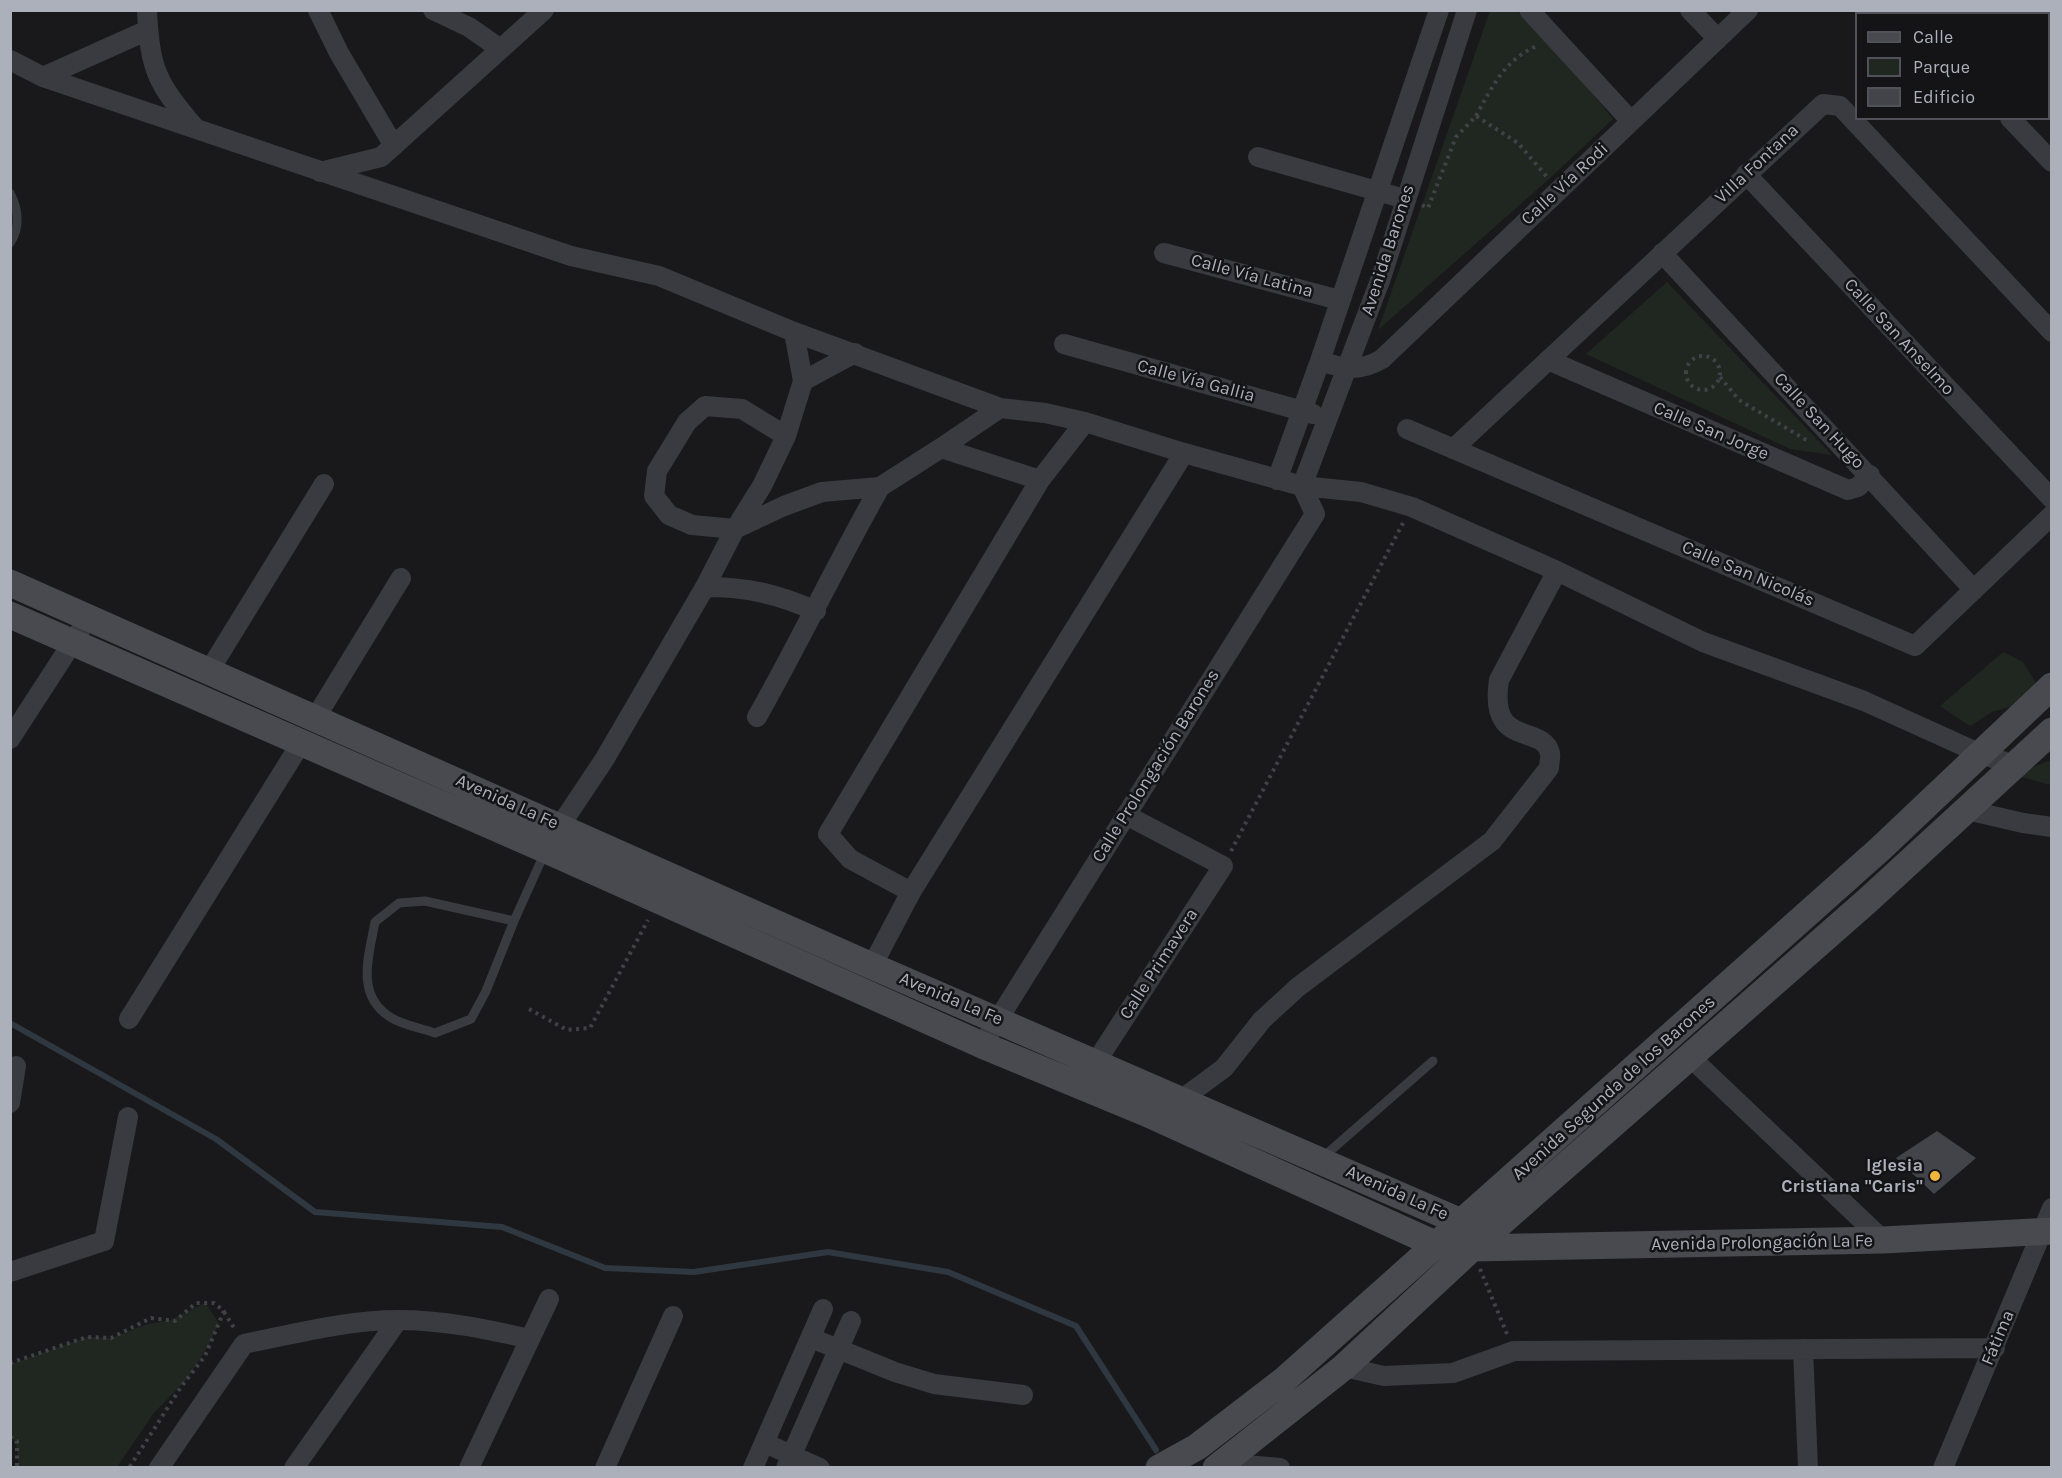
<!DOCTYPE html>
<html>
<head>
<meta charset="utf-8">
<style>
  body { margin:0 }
  #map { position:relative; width:2062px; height:1478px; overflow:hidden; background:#19191c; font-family:Karla,sans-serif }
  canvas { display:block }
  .frame { position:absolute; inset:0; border:12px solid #acb0bb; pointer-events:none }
  .legend { position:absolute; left:1855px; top:12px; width:195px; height:108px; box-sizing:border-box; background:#141417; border:2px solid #515259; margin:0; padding:8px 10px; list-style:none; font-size:18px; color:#acb0bb }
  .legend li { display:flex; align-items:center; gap:12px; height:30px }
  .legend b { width:30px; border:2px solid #515259 }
</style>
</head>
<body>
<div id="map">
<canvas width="2062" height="1478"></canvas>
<div class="frame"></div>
<ul class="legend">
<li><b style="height:8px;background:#484a50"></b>Calle</li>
<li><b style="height:16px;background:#1f2720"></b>Parque</li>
<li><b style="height:16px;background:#434449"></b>Edificio</li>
</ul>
</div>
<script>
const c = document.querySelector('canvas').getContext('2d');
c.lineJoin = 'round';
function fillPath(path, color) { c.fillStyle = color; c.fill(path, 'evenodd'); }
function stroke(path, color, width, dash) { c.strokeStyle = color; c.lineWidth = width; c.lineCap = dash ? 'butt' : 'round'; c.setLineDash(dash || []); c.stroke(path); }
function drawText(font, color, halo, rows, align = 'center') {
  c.font = font + ' Karla,sans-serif'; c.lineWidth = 5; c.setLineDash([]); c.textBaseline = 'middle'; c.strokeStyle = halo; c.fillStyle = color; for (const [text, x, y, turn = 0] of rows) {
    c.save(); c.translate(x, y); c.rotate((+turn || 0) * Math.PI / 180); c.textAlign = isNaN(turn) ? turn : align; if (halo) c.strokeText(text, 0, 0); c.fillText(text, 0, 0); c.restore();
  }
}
fillPath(new Path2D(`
  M1490,11H1516L1561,55L1613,119L1549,179L1378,330Z
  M1667,282L1832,455L1790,449L1586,354Z
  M2003,652L2023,662L2036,683L2023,703L1992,712L1970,726L1940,706Z
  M2051,760V785L2013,775Z
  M205,1303L219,1323L211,1341L188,1378L153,1414L117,1467H19L17,1449L11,1435V1364L87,1337L111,1338L148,1324L170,1320Z`), '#1f2720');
stroke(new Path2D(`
  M10,1023L216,1139L315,1212L502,1227L605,1268L694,1272L828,1252L948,1272L1076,1326L1156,1450`), '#2f3840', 6);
fillPath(new Path2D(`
  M1937,1131L1976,1158L1934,1194L1896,1158Z`), '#434449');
stroke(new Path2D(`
  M1476,116C1493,85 1505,59 1539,45
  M1422,205L1428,208L1456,137L1476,116L1518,143L1547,177
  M1686 373a17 17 0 1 1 34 0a17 17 0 1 1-34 0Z
  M1720,377L1739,400L1808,441
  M1231,851L1403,523
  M529,1009L567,1030L590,1028L648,920
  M1480,1269L1507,1334
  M224,1312L236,1331
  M10,1363L87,1337L111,1338L151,1318L175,1321L196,1303H214L224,1311L205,1356L181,1387L129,1468
  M10,1437L17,1441V1468`), '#404248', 4, [3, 4.5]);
stroke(new Path2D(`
  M10,193C18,208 21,227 10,243
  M514,921L425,901L399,903L375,922C369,955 355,995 390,1017C402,1025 421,1028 435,1033L471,1019L486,991L514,921L545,852
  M1322,1158L1433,1061`), '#3a3b41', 9);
stroke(new Path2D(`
  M147,10C150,71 157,83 195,128
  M318,10L339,53L394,146
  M433,10L469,27L499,48
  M1529,10L1631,121
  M1690,10L1718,39
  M1916,14L1919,10
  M10,60L43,77L571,256L659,276L794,332L1000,408L1045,413L1085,422L1184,453L1302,486L1361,492L1412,507L1557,571L1703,642L1864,701L1981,754L2017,766
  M43,77L148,30
  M2010,118L2052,162
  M1258,157L1405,199
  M320,172L381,157L544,10
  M1746,174L2052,499
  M1164,253L1339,300
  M1662,253L1974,590
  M1064,344L1313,414
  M1548,360L1848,490L1858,487L1870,475
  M1320,361C1344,369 1360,372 1382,359L1748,10
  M803,381L855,353
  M1000,408L941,448L1040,480
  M1407,429L1915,646L2052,515
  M786,436L742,409L705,406L687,422L657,471L654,496L669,515L692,525L735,529L784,506L822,492L880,487L941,448
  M1453,449L1823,104L1840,106L2052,332
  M1277,480L1320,361L1439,10
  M705,587C748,587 777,594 816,611
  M209,671L324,484
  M316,717L401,578
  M757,717C800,641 837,563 880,487
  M10,739L80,631
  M1967,810L2023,823L2052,827
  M552,838L604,760L705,587L735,529L762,486L786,436L803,381L794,332
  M911,892L850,859L828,834L1040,480L1085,422
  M872,966L911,892L1184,453
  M129,1019L301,743
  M982,1045L1315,514L1302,486L1381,278L1467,10
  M1689,1056L1883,1240
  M1096,1062L1223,866L1126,815
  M10,1103L16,1066
  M1170,1104L1182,1099L1224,1068L1262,1020L1298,987L1492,841L1549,768C1549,763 1551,757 1550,753C1543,723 1488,750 1499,680L1557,571
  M10,1272L104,1241L128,1117
  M811,1338L895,1372L934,1384L1023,1395
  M1803,1349L1808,1468
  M1344,1367L1384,1376L1453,1373L1514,1351L1995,1348
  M765,1443L820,1468
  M1224,1463L1280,1468
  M159,1468L244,1344C294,1334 346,1320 398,1320C443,1320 486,1329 530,1339
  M294,1468L398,1320
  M469,1468L549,1299
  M605,1468L673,1316
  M753,1468L823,1309
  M786,1468L851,1321
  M1943,1468L2052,1208`), '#3a3b41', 20);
stroke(new Path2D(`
  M10,583L872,966L1463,1223L1472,1248
  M10,615L546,850L982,1045L1146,1113L1435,1244L1472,1248L1883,1240L2052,1231
  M1159,1468L1197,1447L1283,1381L1880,849L2052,686
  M1216,1468L1344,1367L1472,1248L1867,901L2052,731`), '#484a50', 27);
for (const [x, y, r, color] of [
  [1935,1176,6,"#f0b53d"]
]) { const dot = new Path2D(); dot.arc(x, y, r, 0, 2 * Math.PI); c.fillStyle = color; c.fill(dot); stroke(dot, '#141417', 2); }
drawText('18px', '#acb0bb', '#141417', [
  ["Villa Fontana",1757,164,-43],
  ["Calle Vía Rodi",1565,184,-43],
  ["Avenida Barones",1388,250,-72],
  ["Calle Vía Latina",1252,276,15],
  ["Calle San Anselmo",1899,337,47],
  ["Calle Vía Gallia",1196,381,15],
  ["Calle San Hugo",1819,421,47],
  ["Calle San Jorge",1711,431,23],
  ["Calle San Nicolás",1748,574,23],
  ["Calle Prolongación Barones",1156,766,-58],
  ["Avenida La Fe",507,802,24],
  ["Calle Primavera",1159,964,-57],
  ["Avenida La Fe",951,999,23],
  ["Avenida Segunda de los Barones",1614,1088,-42],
  ["Avenida La Fe",1397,1193,24],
  ["Avenida Prolongación La Fe",1762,1243,-1],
  ["Fátima",1998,1338,-67]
]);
drawText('bold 18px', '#acb0bb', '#141417', [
  ["Iglesia",1923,1166],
  ["Cristiana \"Caris\"",1923,1187]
], 'right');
</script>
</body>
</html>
